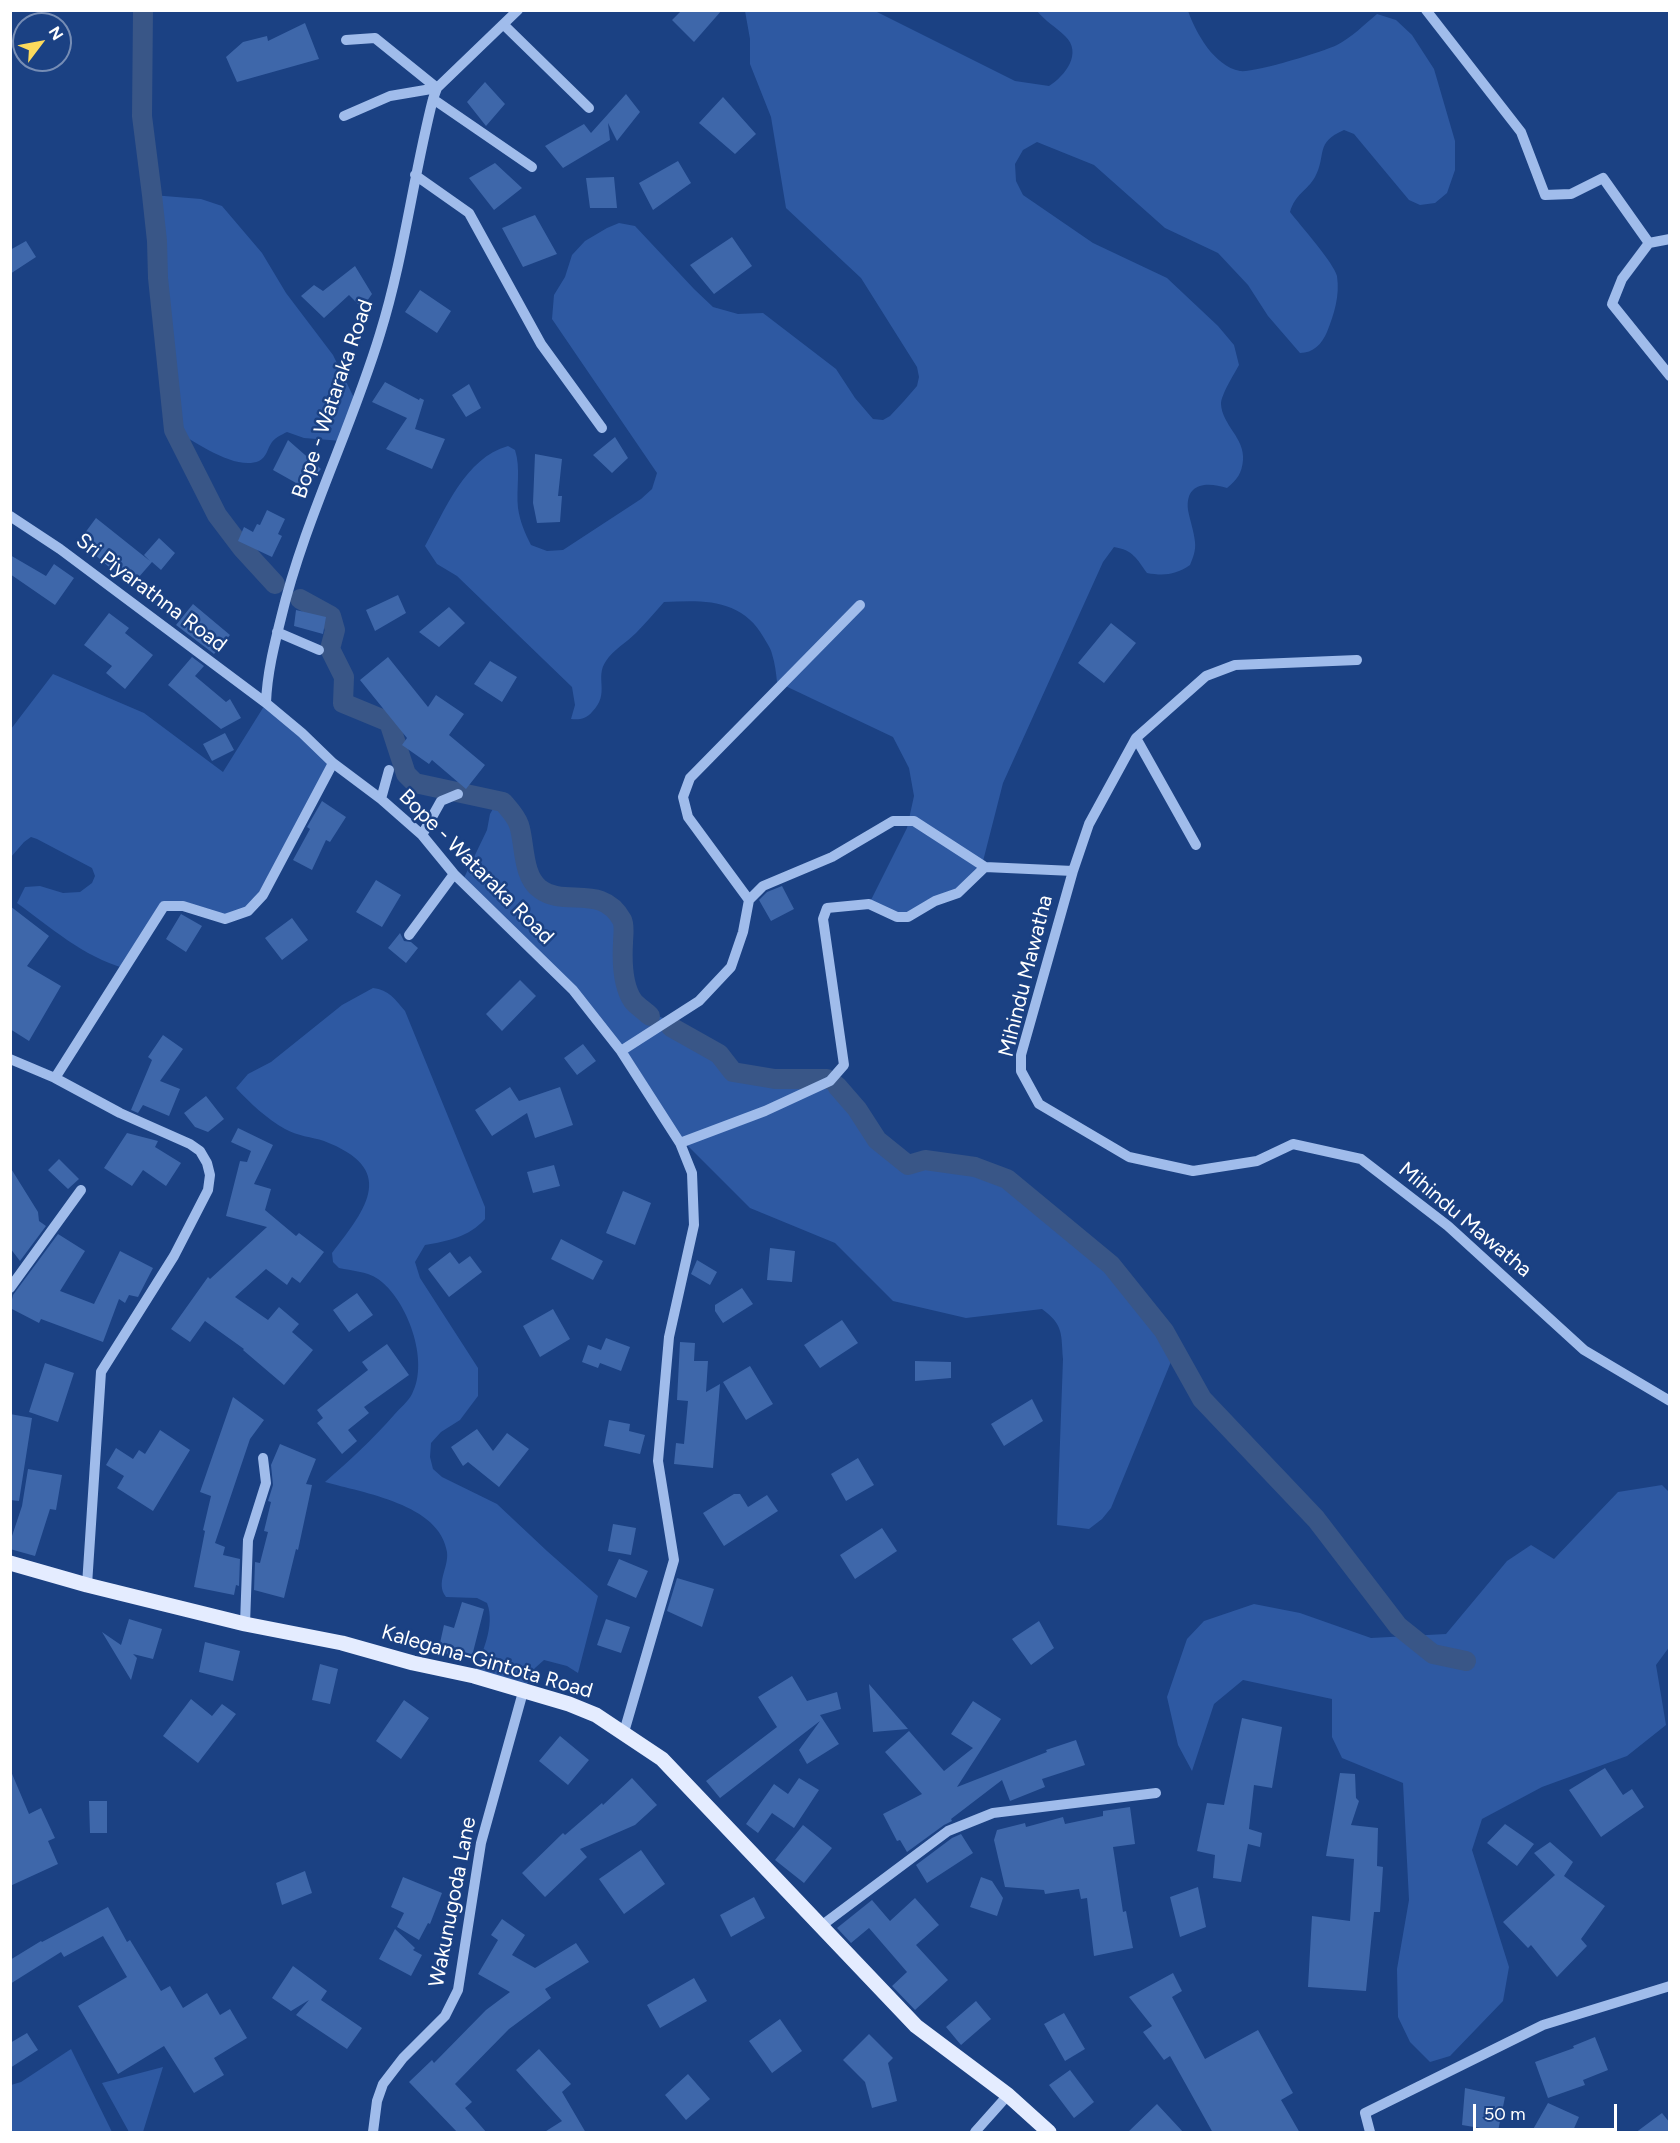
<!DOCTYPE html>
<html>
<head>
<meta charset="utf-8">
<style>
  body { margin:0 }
  #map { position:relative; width:1680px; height:2143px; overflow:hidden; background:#1b4183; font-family:Figtree,sans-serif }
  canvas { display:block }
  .frame { position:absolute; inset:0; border:12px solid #fff; pointer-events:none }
  .north { position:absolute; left:12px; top:12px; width:60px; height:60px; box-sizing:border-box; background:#1b4183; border:2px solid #768db5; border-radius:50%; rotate:58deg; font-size:16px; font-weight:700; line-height:24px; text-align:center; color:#fff }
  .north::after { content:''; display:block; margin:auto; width:21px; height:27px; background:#fcda5c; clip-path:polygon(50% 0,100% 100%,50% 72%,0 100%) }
  .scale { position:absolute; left:1473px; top:2104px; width:144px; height:27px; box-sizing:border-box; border:3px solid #fff; border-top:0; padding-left:8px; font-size:18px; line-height:21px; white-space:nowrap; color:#fff; -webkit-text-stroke:4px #1b4183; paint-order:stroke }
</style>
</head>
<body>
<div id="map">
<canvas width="1680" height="2143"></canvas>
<div class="frame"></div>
<div class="north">N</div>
<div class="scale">50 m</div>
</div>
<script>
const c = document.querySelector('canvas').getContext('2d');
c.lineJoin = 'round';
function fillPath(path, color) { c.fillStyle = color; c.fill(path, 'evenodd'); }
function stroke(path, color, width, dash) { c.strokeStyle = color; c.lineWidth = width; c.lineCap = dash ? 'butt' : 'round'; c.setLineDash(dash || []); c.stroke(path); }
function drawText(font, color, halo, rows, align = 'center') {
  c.font = font + ' Figtree,sans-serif'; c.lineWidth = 5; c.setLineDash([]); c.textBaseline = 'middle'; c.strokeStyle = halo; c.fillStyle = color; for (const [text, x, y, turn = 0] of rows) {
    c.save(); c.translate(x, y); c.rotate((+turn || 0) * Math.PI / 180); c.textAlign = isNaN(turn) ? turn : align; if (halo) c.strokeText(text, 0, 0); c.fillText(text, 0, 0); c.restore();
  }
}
fillPath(new Path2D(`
  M745,11H875L1015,81L1049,86C1065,76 1083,53 1065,36C1056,27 1045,21 1037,11H1188C1196,33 1214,66 1240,71C1254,73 1322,52 1337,45C1351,38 1365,24 1377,14L1396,20L1412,35L1434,69L1455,141V170L1447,193L1435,203L1420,205L1409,200L1354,134L1344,130C1314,143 1327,155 1315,177C1307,191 1295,194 1290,212C1300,225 1334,263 1337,276C1340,296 1334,314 1327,332C1322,344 1313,353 1300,353L1268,316L1248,285L1218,253L1165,228L1094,165L1037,142L1023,150L1015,164L1016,181L1023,195L1093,243L1167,278L1218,326L1234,345L1239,365C1234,374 1221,395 1221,404C1222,425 1245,438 1243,460C1242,473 1237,480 1227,488C1208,482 1185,482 1188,510C1190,521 1194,531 1195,542C1196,550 1193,558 1190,565C1175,575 1164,576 1147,573C1137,559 1133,550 1114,547L1103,562L1003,783L981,869L958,893L908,917L869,904L907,828L914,796L909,768L893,737L777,682C776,673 775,663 772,654C771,649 767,643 764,638C742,598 703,600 664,602C655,612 646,623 636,633C627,642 613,650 606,661C594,678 611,693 592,712C586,719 579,720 571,719L575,705L572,687L457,576L437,564L425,546C445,510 465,458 508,446L515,450C521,468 516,489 518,508C520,522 525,533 531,545L547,551L563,550L641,499L652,489L657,473L552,319L554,295L565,277L572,255L585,241L607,228L619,223L635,226L694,289L713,307L738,314L763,313L836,369L855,398L873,419L883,420L890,416L904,401L917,386L919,377L917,367L861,278L786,208L771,117L750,64V39Z
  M152,195L201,199L222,206L262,253L286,293L333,355L356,402L342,441L304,438L287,432C281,435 276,437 272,442C267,449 267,457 259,461C235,471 196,442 174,430L158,278L157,241Z
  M53,674L144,713L223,772L266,703L333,763L248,911L225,919L164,907L124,968C84,957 50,927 17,903L25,887L40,886L63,893L80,892L92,883L95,876L92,868L37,839L31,837L24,842L11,857V729Z
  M498,800L503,802L519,824L523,853L528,871L538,889L553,895L598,899L611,907L623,922L622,956L626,987L634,1002L648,1012L690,1029L719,1054L733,1072L775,1079L830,1078L857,1109L877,1140L908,1165L925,1160L975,1167L1007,1179L1111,1265L1164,1331L1175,1352L1111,1508L1102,1519L1089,1529L1057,1525L1063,1359C1061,1334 1064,1325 1042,1309L966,1318L893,1301L835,1243L750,1208L683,1141L632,1059L463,880L487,830L490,814Z
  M373,988C389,990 395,999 405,1011L485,1207V1219C469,1237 448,1241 425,1245L415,1262L420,1278L478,1368V1396L460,1420L441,1432L431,1443L430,1457L433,1469L442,1477L497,1504L547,1551L598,1596L578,1673L567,1666L544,1660L535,1668L523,1692L474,1676C481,1654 496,1626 487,1603L477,1598L446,1597C435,1583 449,1568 447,1552C440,1504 363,1493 325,1482C349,1461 372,1440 394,1415C399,1409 408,1402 412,1394C430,1361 407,1299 378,1279C366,1271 352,1271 339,1268L333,1262L332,1253C368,1207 397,1169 324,1141C312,1137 297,1136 285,1129C267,1119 250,1103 236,1088L248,1074L271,1062L342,1005Z
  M1662,1485L1670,1493V1646L1656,1665L1666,1725L1627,1756L1542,1787L1482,1819L1472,1850L1509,1967L1503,2001L1450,2056L1430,2062L1410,2042L1398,2017L1397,1969L1409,1900L1403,1783L1342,1758L1332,1737V1699L1243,1680L1214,1704L1192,1771L1178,1745L1167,1697L1187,1639L1204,1621L1254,1604L1300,1613L1371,1638L1446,1634L1507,1561L1531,1545L1554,1559L1618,1492Z
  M71,2049L112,2132H11V2085L21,2082Z
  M163,2067L143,2132H129L102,2083Z`), '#2e59a2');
stroke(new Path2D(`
  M143,10L142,116L152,195L157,241L158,278L174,430L217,515L242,548L275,584
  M300,599L331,616L335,630L330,649L344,677L343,703L389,722L406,774L415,783L503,802C509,809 516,816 519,825C525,843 522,876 540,889C565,908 602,883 622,920C625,926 623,936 623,943C622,961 622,985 633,1001C637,1006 645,1011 650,1016
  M671,1027L719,1054L733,1072L775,1079H827
  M837,1086L857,1109L877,1140L908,1165L925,1160L975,1167L1007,1179L1111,1265L1164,1331L1202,1399L1316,1519L1398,1626L1433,1654L1466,1661`), '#395687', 20);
fillPath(new Path2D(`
  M682,10H722L694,42L672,20Z
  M305,23L319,59L237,82L226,57L243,42L267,36L268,41Z
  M485,82L505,104L486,126L467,102Z
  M626,94L640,112L617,141L608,123L610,140L563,168L545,146L584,124L591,133Z
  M723,97L756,134L735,154L699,123Z
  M678,161L691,183L653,210L639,183Z
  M495,163L522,188L494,210L469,178Z
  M614,177L617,208H590L586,178Z
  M535,215L557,254L523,267L502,228Z
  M732,237L752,266L714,294L690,265Z
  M26,241L36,257L10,274V250Z
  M355,266L372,294L362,308L349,295L324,318L301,296L314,285L323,291Z
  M420,290L451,311L437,333L405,312Z
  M385,382L419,400L420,398L424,400L415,429L445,439L432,469L386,449L407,418L372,402Z
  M469,384L481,408L466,417L452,395Z
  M615,437L628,458L612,473L593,455Z
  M288,440L321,469L305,488L273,470Z
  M535,454L562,459L558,496H562L560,522L537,523L533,503Z
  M267,510L285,519L278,534L282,536L272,557L238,541L244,527L253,532L257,524L260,525Z
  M96,518L150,561L144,555L159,538L175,553L161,570L152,562L131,586L79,541Z
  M10,555L46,576L54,564L74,578L55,605L10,574Z
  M398,595L406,613L375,631L366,610Z
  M193,604L230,635L214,654L176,625Z
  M449,607L465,623L439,647L419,632Z
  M296,610L326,617L323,634L294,626Z
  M109,613L129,628L125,633L153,655L125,689L106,673L112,666L84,645Z
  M1111,623L1136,643L1104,683L1078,663Z
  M192,657L204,666L195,676L226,702L230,699L241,718L221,729L168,685Z
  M388,657L428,707L436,695L464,714L449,735L485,765L466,789L432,760L429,764L402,745L407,738L360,680Z
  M490,661L517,677L502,702L474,684Z
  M225,733L234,750L212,761L203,744Z
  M322,801L346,817L330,842L326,840L312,870L293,860L310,829L307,827Z
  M376,880L401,895L382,927L356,912Z
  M782,886L794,909L771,921L759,900L767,892Z
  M10,906L49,936L27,966L61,986L29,1041L10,1029Z
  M181,914L202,926L186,952L166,939Z
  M292,918L308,940L282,960L265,938Z
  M400,933L404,941L411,942L418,948L406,963L388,948Z
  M520,980L536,996L502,1031L486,1014Z
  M163,1035L183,1049L160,1081L180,1089L169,1116L143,1105L138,1113L131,1110L152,1060L148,1057Z
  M583,1044L596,1061L577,1075L564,1058Z
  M510,1087L519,1101L560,1087L573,1125L535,1138L527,1113L492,1136L475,1110Z
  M206,1096L224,1119L208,1132L195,1127L184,1113Z
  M238,1128L273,1145L254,1184L271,1189L265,1210L296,1236L299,1233L324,1252L300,1283L292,1277L287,1285L266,1269L235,1297L268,1320L279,1307L299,1324L292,1332L313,1350L284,1385L243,1350L244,1349L205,1321L190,1342L171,1329L208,1277L210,1279L267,1227L226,1216L240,1161L247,1162L251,1151L231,1142Z
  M127,1133L158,1141L155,1147L181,1163L166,1186L143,1170L132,1186L104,1168Z
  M59,1159L79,1179L68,1189L48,1170Z
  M554,1165L560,1186L533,1193L527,1172Z
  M10,1167L38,1212L39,1221L46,1226L20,1261L10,1248Z
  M623,1191L651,1203L635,1245L606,1233Z
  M58,1234L85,1251L60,1291L94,1304L120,1251L153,1268L138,1297L129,1295L125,1303L119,1299L103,1342L41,1319L39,1323L10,1308L13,1295Z
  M561,1239L603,1261L593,1280L551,1259Z
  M770,1248L795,1251L792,1282L767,1280Z
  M450,1252L459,1264L470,1256L482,1272L449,1297L428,1269Z
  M697,1260L717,1272L710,1285L691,1274Z
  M742,1288L753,1304L723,1323L715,1311V1305Z
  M357,1293L373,1315L349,1332L333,1310Z
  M553,1309L570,1339L540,1357L523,1326Z
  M842,1320L858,1343L820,1368L804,1345Z
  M606,1338L630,1347L621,1371L600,1363L598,1368L582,1362L588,1345L601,1350Z
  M680,1342L695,1343L694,1361H708L706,1392L720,1384L713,1468L674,1464L676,1443L684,1444L688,1401L677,1400Z
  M387,1344L409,1375L364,1407L369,1413L348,1430L357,1441L342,1454L317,1423L323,1418L317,1410L368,1370L362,1362Z
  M915,1361L951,1362V1378L915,1381Z
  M45,1363L74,1373L58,1422L29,1412Z
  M750,1366L773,1404L746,1420L723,1382Z
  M233,1397L264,1420L250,1439L215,1543L225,1547L223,1555L240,1559L239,1586L236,1585L234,1595L194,1587L205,1531L203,1530L211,1496L200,1492Z
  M1032,1399L1043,1421L1004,1446L991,1424Z
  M10,1414L32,1418L19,1501L10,1500Z
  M609,1420L630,1424L629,1431L645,1435L640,1454L604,1446Z
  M477,1429L493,1451L507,1433L529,1449L499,1487L468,1462L463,1466L451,1447Z
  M160,1430L190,1450L153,1511L117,1488L124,1476L106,1465L116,1448L133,1459L139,1450L145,1454Z
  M280,1444L316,1459L306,1484L312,1485L298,1550L296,1549L284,1598L254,1590L255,1562L260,1563L268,1532L264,1531L271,1502L268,1501L273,1485L271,1465Z
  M858,1458L874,1485L846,1501L831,1474Z
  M28,1469L62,1475L56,1510L50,1509L35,1556L10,1549V1542L22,1506Z
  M734,1494H740L748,1507L767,1495L778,1511L724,1546L703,1513Z
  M613,1524L636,1528L631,1555L608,1551Z
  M882,1528L897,1551L855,1579L840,1555Z
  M619,1559L648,1571L636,1598L607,1585Z
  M677,1578L714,1589L702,1627L667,1611Z
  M462,1602L484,1609L471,1660L438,1652L444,1625L454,1628Z
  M129,1619L162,1629L153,1659L133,1654L137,1658L131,1680L102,1632L121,1645Z
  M606,1619L630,1627L621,1653L597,1645Z
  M1039,1621L1054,1648L1031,1665L1012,1639Z
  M205,1642L240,1651L233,1681L199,1672Z
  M320,1664L338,1669L330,1704L312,1700Z
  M792,1676L807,1701L837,1692L841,1709L820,1715L839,1744L807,1764L799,1750L820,1721L720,1798L706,1781L777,1727L758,1697Z
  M869,1684L908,1729L873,1732Z
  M191,1699L212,1716L222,1704L236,1714L198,1763L163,1736Z
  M404,1700L429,1718L401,1759L376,1741Z
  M973,1701L1001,1719L957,1787L1047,1752L1046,1750L1076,1740L1085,1765L1042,1779L1045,1787L1010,1801L1002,1780L951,1819L952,1821L944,1825L907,1852L900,1840L897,1841L883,1814L922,1794L885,1752L909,1731L944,1771L973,1748L951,1734Z
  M1242,1718L1282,1727L1272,1788L1254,1785L1249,1829L1262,1833L1260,1847L1248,1844L1241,1882L1213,1878L1215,1855L1197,1851L1207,1803L1224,1805Z
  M560,1736L589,1760L568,1785L539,1761Z
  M1605,1768L1623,1795L1632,1789L1644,1807L1601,1837L1569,1790Z
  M10,1769L29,1814L41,1808L55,1838L48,1841L58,1864L10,1886Z
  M1340,1773L1355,1774L1356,1798L1359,1801L1351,1825L1378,1828L1377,1866L1383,1867L1380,1912H1374L1366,1991L1308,1987L1312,1916L1350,1921L1354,1859L1326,1856Z
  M632,1778L657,1805L635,1825L580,1849L587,1857L545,1897L522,1873L563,1833L565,1835L602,1803L603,1805Z
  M799,1778L819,1790L794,1828L772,1813L758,1833L746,1824L774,1784L788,1794Z
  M89,1801H107V1833H90Z
  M1130,1807L1135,1844L1113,1847L1123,1912L1126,1911L1133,1948L1094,1956L1087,1898L1081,1899L1079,1889L1045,1894L1044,1890L1005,1887L994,1840L997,1830L1025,1823L1026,1827L1063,1817L1065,1824L1103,1816V1811Z
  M1505,1824L1534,1844L1517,1866L1487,1843Z
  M803,1825L832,1848L804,1883L775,1860Z
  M961,1834L973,1853L927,1883L916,1865L952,1838Z
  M1550,1842L1573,1862L1564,1876L1605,1906L1581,1939L1587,1946L1557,1977L1531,1945L1528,1948L1503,1922L1555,1875L1534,1853Z
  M641,1850L665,1884L624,1914L599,1879Z
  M305,1871L312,1893L282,1905L276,1883Z
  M403,1877L442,1893L430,1924L428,1923L419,1940L397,1927L404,1913L391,1907Z
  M981,1877L992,1881L1003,1898L997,1916L970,1907Z
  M1198,1887L1206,1927L1180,1937L1170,1897Z
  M754,1897L765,1918L731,1937L720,1915Z
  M915,1898L939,1925L916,1945L948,1980L915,2010L892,1986L907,1972L869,1928L851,1943L837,1928L872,1900L890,1921Z
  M108,1907L127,1942L130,1940L161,1991L170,1986L183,2008L207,1993L220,2015L230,2009L247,2038L214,2058L224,2075L194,2093L164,2046L118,2074L78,2006L127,1977L103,1936L64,1957L61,1952L10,1984V1960L41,1941L42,1942Z
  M502,1919L525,1935L512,1955L535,1968L576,1943L589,1962L545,1989L551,1998L509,2029L455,2084L472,2102L465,2108L487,2133H458L409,2082L432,2060L434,2063L486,2010L510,1992L478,1974L498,1940L491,1935Z
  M395,1929L415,1948L413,1950L422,1955L411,1976L379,1959Z
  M293,1966L327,1991L321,2000L362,2028L347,2049L296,2015L309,2000L291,2011L272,1998Z
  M1173,1973L1182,1991L1172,1997L1205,2059L1258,2030L1293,2093L1281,2100L1300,2133H1213L1170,2056L1164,2060L1143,2032L1152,2026L1129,1997Z
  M694,1978L707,2001L660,2028L647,2005Z
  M976,2001L991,2019L961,2045L946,2027Z
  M1064,2013L1085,2049L1065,2061L1044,2024Z
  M780,2019L802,2051L772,2073L749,2041Z
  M27,2033L38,2050L10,2068V2043Z
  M869,2034L893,2058L888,2063L897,2101L872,2108L865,2082L843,2060Z
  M1595,2037L1608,2070L1583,2080L1585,2085L1548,2098L1535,2062L1574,2048L1573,2046Z
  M539,2049L571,2084L562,2092L586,2133H543L562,2121L516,2070Z
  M1070,2070L1094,2102L1074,2118L1049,2085Z
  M688,2074L710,2099L686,2120L665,2095Z
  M1465,2088L1505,2097L1498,2131L1462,2125Z
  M1548,2103L1579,2117L1572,2133H1531Z
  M1157,2104L1184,2133H1127Z
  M1662,2113L1670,2123V2133H1635Z`), '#3e67aa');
stroke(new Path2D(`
  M518,10L437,88L433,99C413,177 404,257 380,334C351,430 304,521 281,618C274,646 267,674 266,703L302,733L333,763L381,799L422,835L454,874L573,990L621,1051L680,1143L692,1173L694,1225L669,1337L658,1461L674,1560L624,1732
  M1426,10L1521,132L1545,195L1571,194L1603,178L1649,243
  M504,25L589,108
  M433,99L532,167
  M344,116L390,96L437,88L375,38L346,40
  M415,175L469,213L541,344L602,428
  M1670,239L1649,243L1622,279L1612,304L1670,376
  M10,516L60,549L266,703
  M277,632L319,650
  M1357,660L1235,665L1206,676L1136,738L1089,824L1073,871L1021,1055V1071L1039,1104L1129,1157L1193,1171L1257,1161L1293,1144L1361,1159L1448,1226L1584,1350L1670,1401
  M1136,738L1196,845
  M381,799L389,770
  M422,835L441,801L458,794
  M749,900L688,817L683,797L690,778L860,605
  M409,935L454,874
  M621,1051L699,1001L731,967L743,932L749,900L763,886L832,857L893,821H914L985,867
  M10,1059L55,1078
  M680,1143L765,1111L830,1081L844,1065L823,919L827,908L869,904L897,917H908L935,901L958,893L985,867L1073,871
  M10,1288L81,1190
  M87,1585L101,1372L174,1256L208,1190L210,1175L207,1163L200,1151L190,1144L120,1113L55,1078L164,906H183L225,919L248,911L263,895L333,763
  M245,1624L248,1540L266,1483L263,1458
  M821,1926L948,1831L993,1813L1156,1793
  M373,2132L377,2101L383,2084L403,2058L445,2016L458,1990L481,1843L523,1692
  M975,2132L1008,2095
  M1370,2132L1365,2113L1543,2025L1670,1986`), '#a0bceb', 10);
stroke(new Path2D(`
  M10,1563L87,1585L245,1624L342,1643L413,1663L474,1676L569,1704L596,1715L662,1759L916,2026L1008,2095L1049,2132`), '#e4ecff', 15);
drawText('21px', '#fff', '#1b4183', [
  ["Bope - Wataraka Road",333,399,-71],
  ["Sri Piyarathna Road",151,593,37],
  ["Bope - Wataraka Road",476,867,45],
  ["Mihindu Mawatha",1026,976,-76],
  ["Mihindu Mawatha",1465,1220,40],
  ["Kalegana-Gintota Road",487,1662,16],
  ["Wakunugoda Lane",453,1902,-79]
]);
</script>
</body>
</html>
